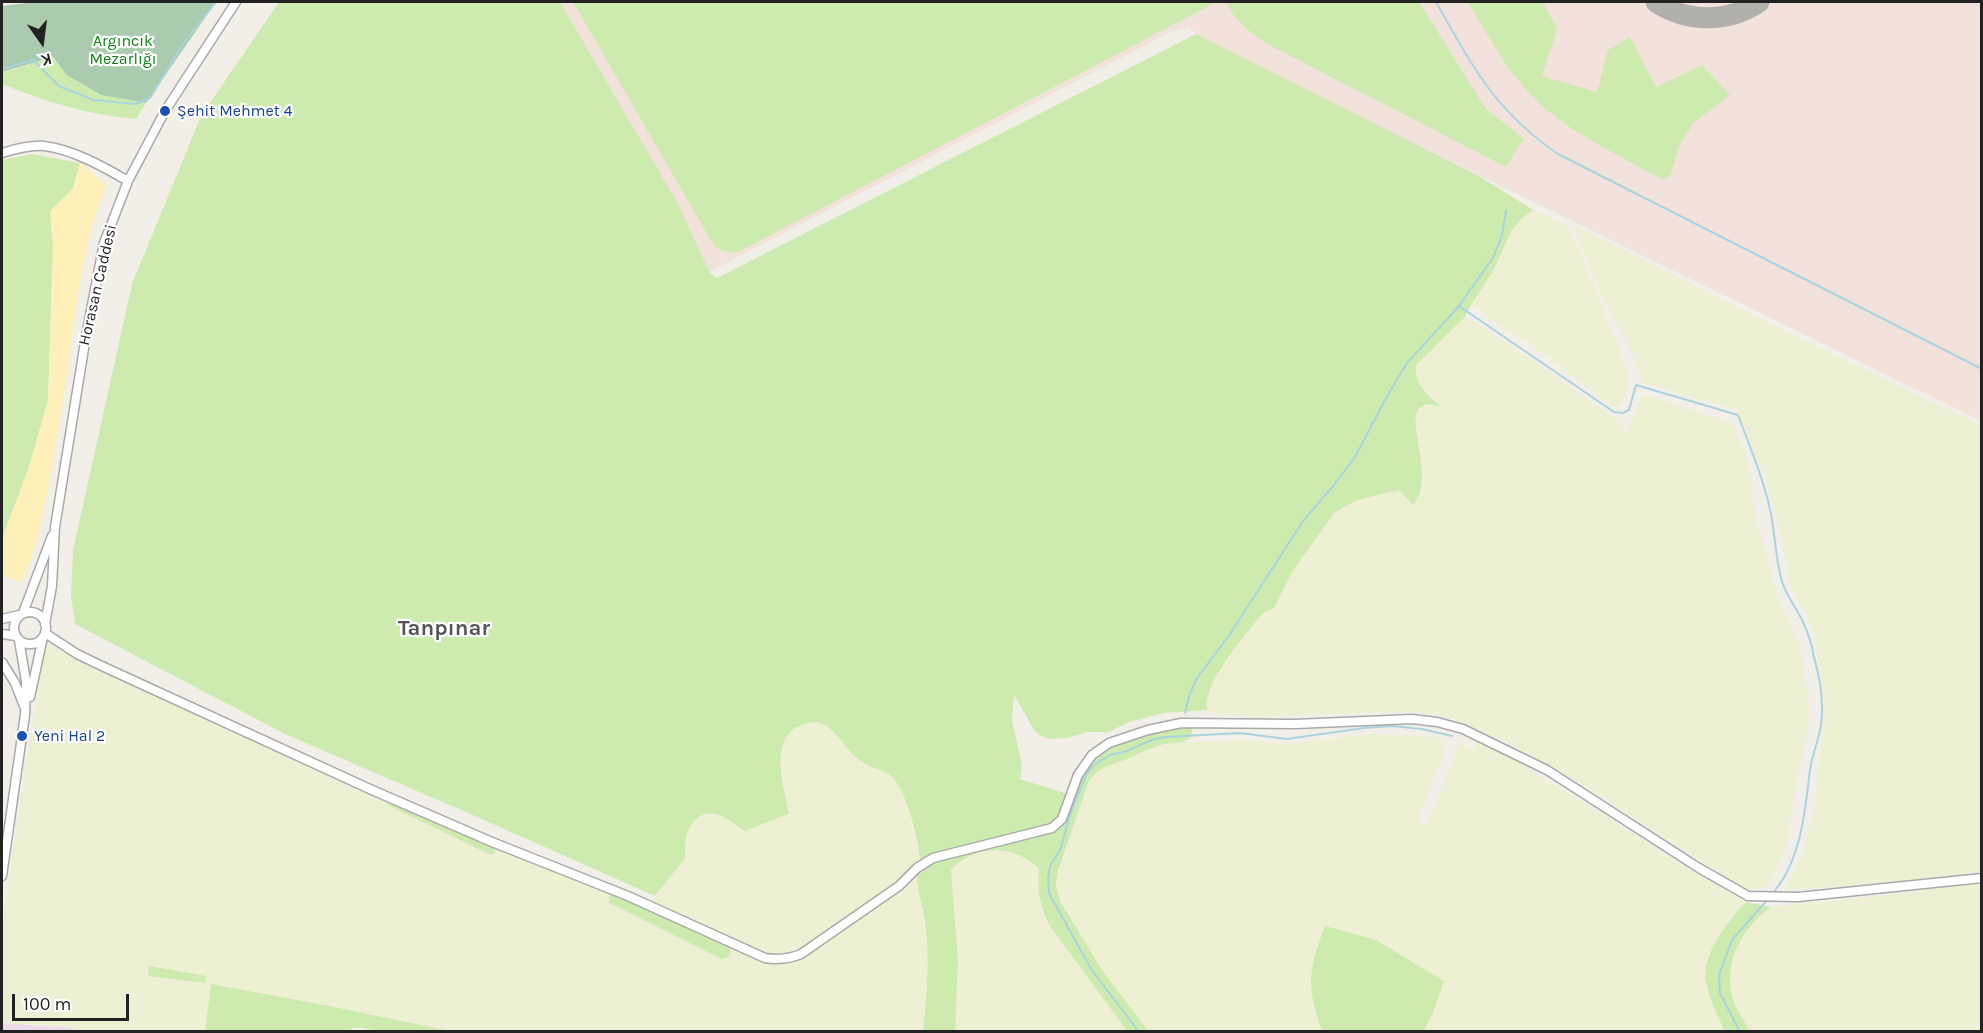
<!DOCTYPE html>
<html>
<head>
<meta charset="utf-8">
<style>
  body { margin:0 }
  #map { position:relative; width:1983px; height:1033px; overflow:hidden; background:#f2efe9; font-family:Karla,sans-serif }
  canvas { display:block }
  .frame { position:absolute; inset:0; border:3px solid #222; pointer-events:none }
  .north { position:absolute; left:12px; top:12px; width:60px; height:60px; -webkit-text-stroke:4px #fff; paint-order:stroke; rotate:166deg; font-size:16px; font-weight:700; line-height:24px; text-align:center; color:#222 }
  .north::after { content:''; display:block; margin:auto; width:21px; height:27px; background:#222; clip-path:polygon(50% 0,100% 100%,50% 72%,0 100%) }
  .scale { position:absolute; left:12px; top:994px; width:117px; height:27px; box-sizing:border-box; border:3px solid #222; border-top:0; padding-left:8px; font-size:18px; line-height:21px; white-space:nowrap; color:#222; -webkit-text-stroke:4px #fff; paint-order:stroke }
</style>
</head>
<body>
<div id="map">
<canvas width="1983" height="1033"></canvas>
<div class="frame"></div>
<div class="north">K</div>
<div class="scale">100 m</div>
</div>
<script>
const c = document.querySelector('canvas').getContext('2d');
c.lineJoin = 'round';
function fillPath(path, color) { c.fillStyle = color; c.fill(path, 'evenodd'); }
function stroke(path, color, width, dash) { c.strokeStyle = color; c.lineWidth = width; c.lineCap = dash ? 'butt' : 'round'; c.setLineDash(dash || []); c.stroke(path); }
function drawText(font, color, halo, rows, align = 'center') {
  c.font = font + ' Karla,sans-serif'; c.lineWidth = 4.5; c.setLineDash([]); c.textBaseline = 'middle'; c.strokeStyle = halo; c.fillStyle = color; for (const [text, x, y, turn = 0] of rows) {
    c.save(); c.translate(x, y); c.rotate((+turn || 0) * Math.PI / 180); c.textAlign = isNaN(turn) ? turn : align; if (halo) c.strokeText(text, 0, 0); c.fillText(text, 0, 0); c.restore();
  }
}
fillPath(new Path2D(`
  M2,1023L73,1028V1032L2,1031Z`), '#ebdbe8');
fillPath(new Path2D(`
  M553,2H1981V421L1200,39L1189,27L1169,33L709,272Z`), '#f3e2dc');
fillPath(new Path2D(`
  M1533,210L1539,211L1566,226L1575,241L1627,370L1628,381L1627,391L1621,404L1618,406H1612L1537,349L1491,320L1471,305L1493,271L1512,230L1520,220Z
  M1573,225L1981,426V871L1906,883L1785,890L1803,851L1815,806L1823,725V692L1815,635L1808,618L1791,586L1779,527L1764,474L1736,409L1643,383L1631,349L1603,297Z
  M1464,318L1470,319L1501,339L1618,421L1623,427L1626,437L1643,394L1733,423L1750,470L1755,515L1780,605L1800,647L1809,704L1808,732L1798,772L1786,845L1775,874L1765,887L1753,890L1741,887L1581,783L1511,744L1457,720L1433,714L1408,711L1256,717L1213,714L1207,708V702L1216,674L1263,613L1275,608L1294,569L1334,513L1357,500L1399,490L1413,505L1419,498L1423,488L1424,477L1417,436L1418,412L1421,406L1426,405L1442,407L1423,389L1416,378L1415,368L1419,361Z
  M45,644L269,747L491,855L495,847L649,905L686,857L684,839L689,827L697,819L707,815L717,814L745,831L789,814L780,755L782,744L787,735L800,725L811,722L822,723L842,740L850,752L861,762L874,769L887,773L900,788L908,805L921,865L917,877L927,943V992L923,1031H451L324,1005L211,984L205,1031L73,1032V1028L2,1023V922Z
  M1375,734L1436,737L1443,743L1444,752L1420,813L1421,823L1425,829L1460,743L1475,750L1477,739L1520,759L1537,775L1557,786L1687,868L1746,902L1731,916L1720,933L1711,952L1706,972L1705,982L1724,1031H1424L1433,1012L1310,978L1312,1003L1322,1031L1148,1032L1102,970L1057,894V874L1087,786L1092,777L1106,765L1169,743L1242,740L1283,744Z
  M994,850L1016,854L1029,860L1039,870V895L1043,911L1050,926L1127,1031H955L958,960L951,870L970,856Z
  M1981,882V1031L1749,1032L1738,1012L1732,995L1729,980L1730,966L1739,944L1748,929L1771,907L1881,896Z`), '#eef0d4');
fillPath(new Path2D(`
  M279,2H560L677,202L710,273L717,278L1196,34L1479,176L1533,210L1520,220L1512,230L1493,271L1471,305L1464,318L1416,365C1413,383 1430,399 1444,408C1437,406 1427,402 1421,407C1403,421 1438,478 1413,505L1399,490L1357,500L1334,513L1294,569L1274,608L1263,613C1248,632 1199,687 1208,710L1164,713L1129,722L1109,732H1088L1067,738L1049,739L1041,736L1034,730L1014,695L1012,720L1022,765L1020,779L1068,794L1093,754L1148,730L1190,726L1192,731L1191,737C1184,745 1174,742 1165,744C1152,747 1141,753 1129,758C1111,766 1096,766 1087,786L1057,874L1056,887L1060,901L1102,970L1148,1031H1127L1050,926C1040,908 1037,890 1039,869C1014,844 976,844 951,870L958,960L955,1031H923C927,995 930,959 925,922C923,907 918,892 917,877C917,872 920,868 920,864C921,852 910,808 904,797C901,789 894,776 885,772C875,768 866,766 857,758C844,748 837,730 821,723C815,721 805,723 799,726C768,740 785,788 789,814L745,831C737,826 725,816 716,814C692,809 681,839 686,857L655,896L468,813L285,734L75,624L71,595L73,550L132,284L201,116Z
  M573,2H1217L740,251C729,254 720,252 713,244Z
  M1226,2H1419L1486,109L1524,139L1506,167L1273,47C1254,35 1235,23 1226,2Z
  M1468,2H1543L1557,29L1542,76L1597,92L1608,50L1630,37L1656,87L1702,65L1730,95L1694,122L1679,146L1671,175L1666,179H1661C1618,154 1568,133 1533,97C1506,70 1487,34 1468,2Z
  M53,57C81,92 104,95 146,103L136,119C88,115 46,102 2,84V73Z
  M32,154L80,163L73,189L50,211L53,245L48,401L29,467L2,539V160Z
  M387,801L495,847V852L491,855L387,805Z
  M612,892L730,946V955L726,958L721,959L609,903V896Z
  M1746,902L1771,907C1741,929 1721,965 1734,1002C1738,1013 1745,1021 1749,1031H1724C1719,1016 1709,1000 1706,983C1700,957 1728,919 1746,902Z
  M1325,926L1376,940L1444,981L1433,1012L1424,1031H1322C1306,986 1308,971 1325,926Z
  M149,966L206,976L205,983L148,976Z
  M211,984L324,1005L451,1031H382L354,1027L348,1032L205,1031Z`), '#ceebaf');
fillPath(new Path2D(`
  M80,163L106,185C83,243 77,303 68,364C63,402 57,440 50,478C43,514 37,550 21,583L2,575V539L29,467L48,401L53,245L50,211L73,189Z`), '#fff0b9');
fillPath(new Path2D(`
  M34,2H216L146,103L101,95L67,75L53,57L2,72V6Z`), '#aacbae');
stroke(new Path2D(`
  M1436,2C1473,67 1494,110 1558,154L1982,369
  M2,69L33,60L59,86L94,100L136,104L150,98L183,44L216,2
  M1459,306L1614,412L1623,413L1629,410L1636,385L1738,415C1749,445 1762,474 1769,505C1775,529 1775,554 1781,578C1785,595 1796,607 1803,622C1808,633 1812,645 1814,657C1820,678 1824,703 1821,725C1819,740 1812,755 1810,770C1805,812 1801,861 1772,894
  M1185,713L1190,693L1197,678L1230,634L1303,521L1334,485L1355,457L1386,398L1407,363L1459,306L1494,256L1502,235L1506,211
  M1139,1032L1091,969L1049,893L1048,878L1050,866L1060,850L1071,812L1086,775L1094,765L1110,755L1127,751L1154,739L1166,737L1240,733L1287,739L1364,728L1393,726L1422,729L1452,736
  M1740,1032L1720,993L1719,975L1732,940L1768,899`), '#a9d4df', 2);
stroke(new Path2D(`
  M1656,2C1687,23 1728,23 1759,2`), '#b1b0ac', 21);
const minor = new Path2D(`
  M2,153C15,149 31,145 44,146C72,149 104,167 128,181
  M14 628a16 16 0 1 1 32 0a16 16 0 1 1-32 0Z
  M23,613L52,536
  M2,619L19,615
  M45,624L52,586L55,527L86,336L104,243L128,181L165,111L236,2
  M45,633L77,654L104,667L372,790L492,842L628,896L765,958C778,960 789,959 801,954L899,886L917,868L933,858L1052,828L1062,819L1078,775L1092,755L1109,743L1148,730L1181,723L1295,724L1412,719L1437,722L1463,729L1547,770L1699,868L1748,896L1798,897L1982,878
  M2,634L16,636
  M2,662L15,683L24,706
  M30,697L43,637
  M2,876L25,715L26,681L19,640`);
stroke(minor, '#a9a9a9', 11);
stroke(minor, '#fff', 8);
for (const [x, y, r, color] of [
  [165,111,6,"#1a4fb4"],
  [22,736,6,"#1a4fb4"]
]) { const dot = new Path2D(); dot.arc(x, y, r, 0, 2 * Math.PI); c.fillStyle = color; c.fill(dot); stroke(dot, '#fff', 2); }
drawText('16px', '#0c8314', '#fff', [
  ["Argıncık",123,41],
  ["Mezarlığı",123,59]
]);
drawText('16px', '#164399', '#fff', [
  ["Şehit Mehmet 4",177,111],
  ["Yeni Hal 2",34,736]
], 'left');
drawText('16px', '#222', '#fff', [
  ["Horasan Caddesi",98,285,-77]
]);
drawText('bold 22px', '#555', '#fff', [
  ["Tanpınar",444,629]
]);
</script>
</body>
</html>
